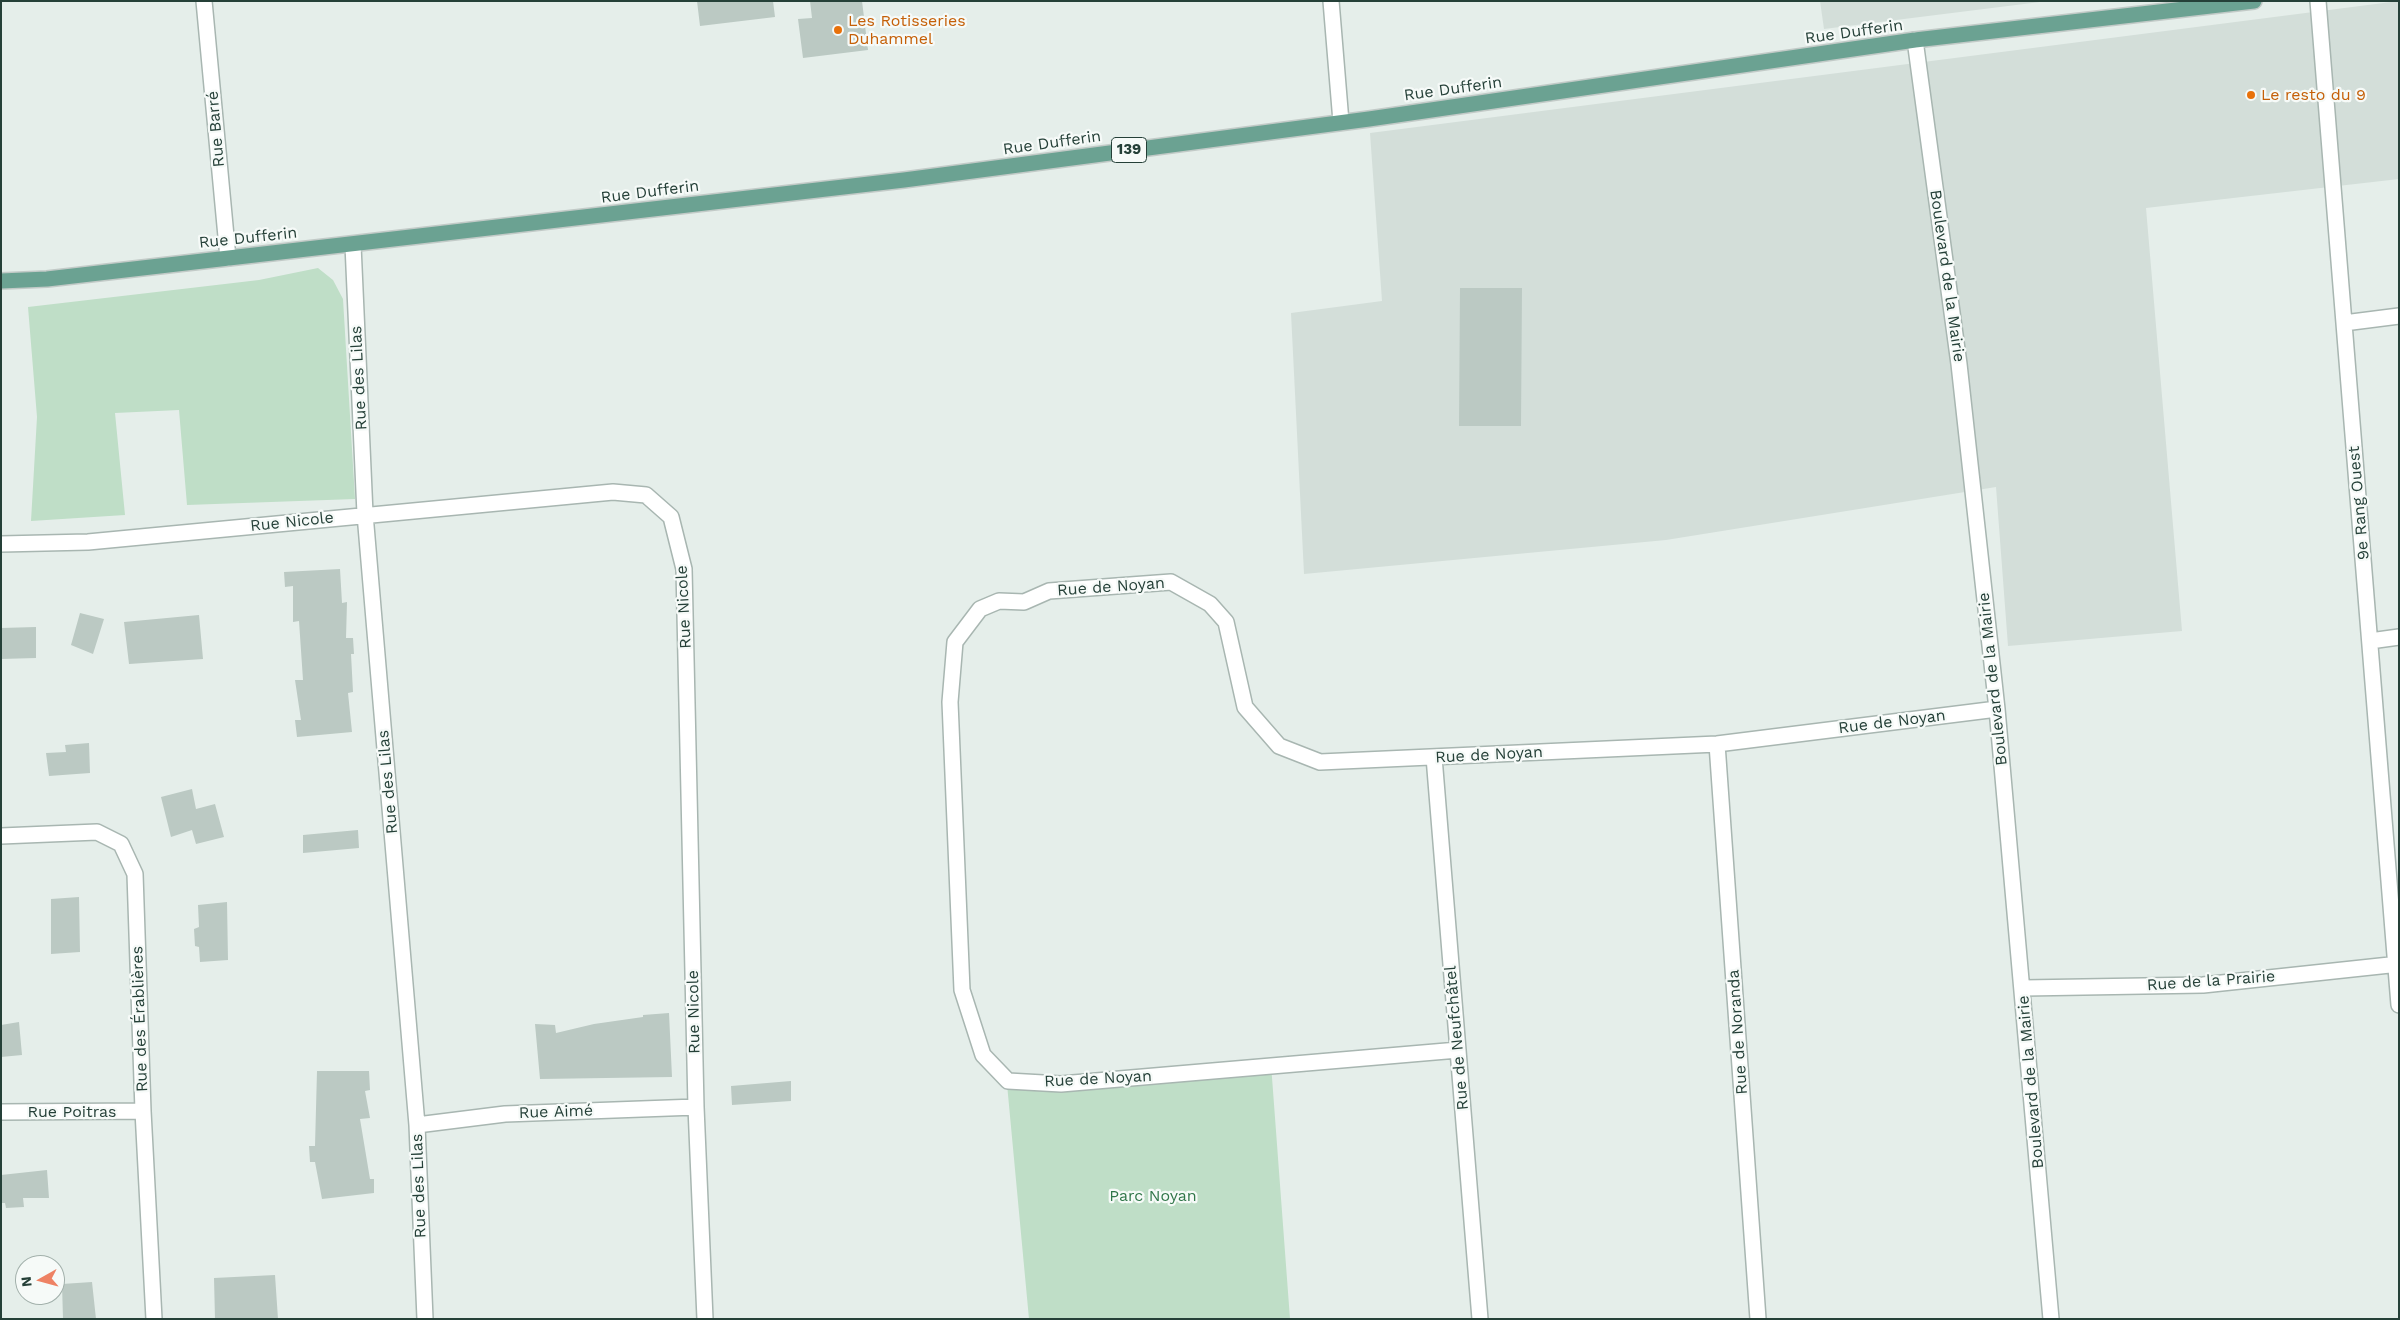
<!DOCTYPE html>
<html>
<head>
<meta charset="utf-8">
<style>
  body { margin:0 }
  #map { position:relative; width:2400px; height:1320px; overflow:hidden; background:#e5eeea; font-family:"Work Sans",sans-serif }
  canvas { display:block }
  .frame { position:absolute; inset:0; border:2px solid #254038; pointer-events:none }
  .north { position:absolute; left:15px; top:1255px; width:50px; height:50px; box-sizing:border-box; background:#f6faf8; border:1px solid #a2b0ab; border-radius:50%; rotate:263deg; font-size:14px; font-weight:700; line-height:20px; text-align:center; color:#254038 }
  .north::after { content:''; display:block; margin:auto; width:18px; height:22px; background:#ee8264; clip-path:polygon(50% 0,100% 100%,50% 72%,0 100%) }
</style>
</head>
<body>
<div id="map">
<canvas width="2400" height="1320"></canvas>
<div class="frame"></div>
<div class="north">N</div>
</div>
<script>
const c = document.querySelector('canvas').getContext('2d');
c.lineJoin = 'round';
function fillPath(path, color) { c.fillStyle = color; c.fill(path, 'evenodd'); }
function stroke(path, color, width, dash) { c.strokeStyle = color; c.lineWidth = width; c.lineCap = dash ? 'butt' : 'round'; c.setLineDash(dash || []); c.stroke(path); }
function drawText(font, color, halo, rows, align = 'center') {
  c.font = font + ' "Work Sans",sans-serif'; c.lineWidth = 4.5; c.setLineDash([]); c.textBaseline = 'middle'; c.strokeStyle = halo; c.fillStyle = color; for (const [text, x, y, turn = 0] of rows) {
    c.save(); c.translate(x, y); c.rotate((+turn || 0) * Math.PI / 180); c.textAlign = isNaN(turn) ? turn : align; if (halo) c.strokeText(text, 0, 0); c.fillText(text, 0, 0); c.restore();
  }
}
fillPath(new Path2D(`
  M1820,1H2048L1824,29Z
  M2399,1V179L2146,208L2182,631L2008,646L1996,487L1666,540L1304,574L1291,313L1382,301L1370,133Z`), '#d3ded9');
fillPath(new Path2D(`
  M318,268L333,280L343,299L355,499L187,505L179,410L115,413L125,515L31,521L37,417L28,307L259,280Z
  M1271,1064L1290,1319H1029L1007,1084Z`), '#bfdec7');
fillPath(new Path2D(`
  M697,1H773L775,17L700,26Z
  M810,1H862L868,50L803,58L798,19L812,18Z
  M1460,288H1522L1521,426H1459Z
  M340,569L342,603L347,602L346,638H353L354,654H351L353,692L348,693L352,732L297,737L295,720H301L295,680H303L299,621L293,622V586L285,587L284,572Z
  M80,613L104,619L93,654L71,645Z
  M199,615L203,659L129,664L124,622Z
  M36,627V658L1,659V628Z
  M89,743L90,773L49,776L46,753L66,752L65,745Z
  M192,789L196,809L215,804L224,837L196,844L192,830L171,837L161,797Z
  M358,830L359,848L303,853V835Z
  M79,897L80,952L51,954V899Z
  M227,902L228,960L200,962L199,947L195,946L194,929L199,927L198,905Z
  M669,1013L672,1077L540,1079L535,1024L555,1025L556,1033L594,1024L643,1017V1015Z
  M19,1022L22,1055L1,1057V1025Z
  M317,1071H369L370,1090L365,1091L370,1118L360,1119L370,1179H374V1193L322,1199L315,1162H310L309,1146H315Z
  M791,1081V1101L732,1105L731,1086Z
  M47,1170L49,1198H23L24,1207L6,1208L5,1203H1V1175Z
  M275,1275L278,1319H215L214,1278Z
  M92,1282L96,1319H63L62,1284Z`), '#bbc9c3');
const minor = new Path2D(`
  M204,1L228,258
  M1331,1L1341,122
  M2318,1L2399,1005
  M1915,40L1959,364L1997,709L2051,1319
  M353,245L365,514L417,1125L425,1319
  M2344,323L2399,316
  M1,544L88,542L613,492L646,495L671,517L684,569L696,1107L705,1319
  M2370,641L2399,637
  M1717,744L1758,1319
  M1434,757L1480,1319
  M1,836L97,832L121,844L135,874L143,1111L154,1319
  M2024,988L2203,985L2399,964
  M1458,1050L1061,1084L1008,1081L983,1055L962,990L950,702L955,642L980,609L999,601L1024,602L1049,591L1171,582L1210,604L1226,622L1245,707L1279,746L1320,762L1717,744L1997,709
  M1,1112L143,1111
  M417,1125L505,1114L696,1107`);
const major = new Path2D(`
  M1,281L47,279L904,180L1369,119L1915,40L2254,1`);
stroke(minor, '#a8b6b1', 18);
stroke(major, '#c2cac7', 18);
stroke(minor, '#fff', 15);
stroke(major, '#6ba292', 15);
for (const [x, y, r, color] of [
  [838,30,5,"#e8710a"],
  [2251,95,5,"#e8710a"]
]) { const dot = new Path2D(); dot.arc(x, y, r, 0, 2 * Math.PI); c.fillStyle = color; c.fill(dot); stroke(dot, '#f6faf8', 2); }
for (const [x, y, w] of [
  [1129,150,35]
]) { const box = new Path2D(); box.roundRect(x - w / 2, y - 12.5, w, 25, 4); c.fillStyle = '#f6faf8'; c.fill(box); stroke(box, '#254038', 1); }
drawText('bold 15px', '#254038', null, [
  ["139",1129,150]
]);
drawText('16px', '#c56008', '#f6faf8', [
  ["Les Rotisseries",848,21],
  ["Duhammel",848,39],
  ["Le resto du 9",2261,95]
], 'left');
drawText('16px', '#254038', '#f6faf8', [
  ["Rue Dufferin",1854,32,-8],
  ["Rue Dufferin",1453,89,-8],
  ["Rue Barré",216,129,-95],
  ["Rue Dufferin",1052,143,-8],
  ["Rue Dufferin",650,192,-7],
  ["Rue Dufferin",248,238,-6],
  ["Boulevard de la Mairie",1947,276,82],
  ["Rue des Lilas",359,378,-93],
  ["9e Rang Ouest",2359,503,-95],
  ["Rue Nicole",292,522,-6],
  ["Rue de Noyan",1111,587,-4],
  ["Rue Nicole",684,607,-93],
  ["Boulevard de la Mairie",1993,679,-96],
  ["Rue de Noyan",1892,722,-7],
  ["Rue de Noyan",1489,755,-3],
  ["Rue des Lilas",388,782,-95],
  ["Rue de la Prairie",2211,981,-4],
  ["Rue Nicole",694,1012,-91],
  ["Rue des Érablières",140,1019,-92],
  ["Rue de Noranda",1738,1032,-94],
  ["Rue de Neufchâtel",1457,1038,-95],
  ["Rue de Noyan",1098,1079,-3],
  ["Boulevard de la Mairie",2031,1082,-95],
  ["Rue Poitras",72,1112],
  ["Rue Aimé",556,1112,-2],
  ["Rue des Lilas",419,1186,-92]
]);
drawText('16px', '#307649', '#f6faf8', [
  ["Parc Noyan",1153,1196]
]);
</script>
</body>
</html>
